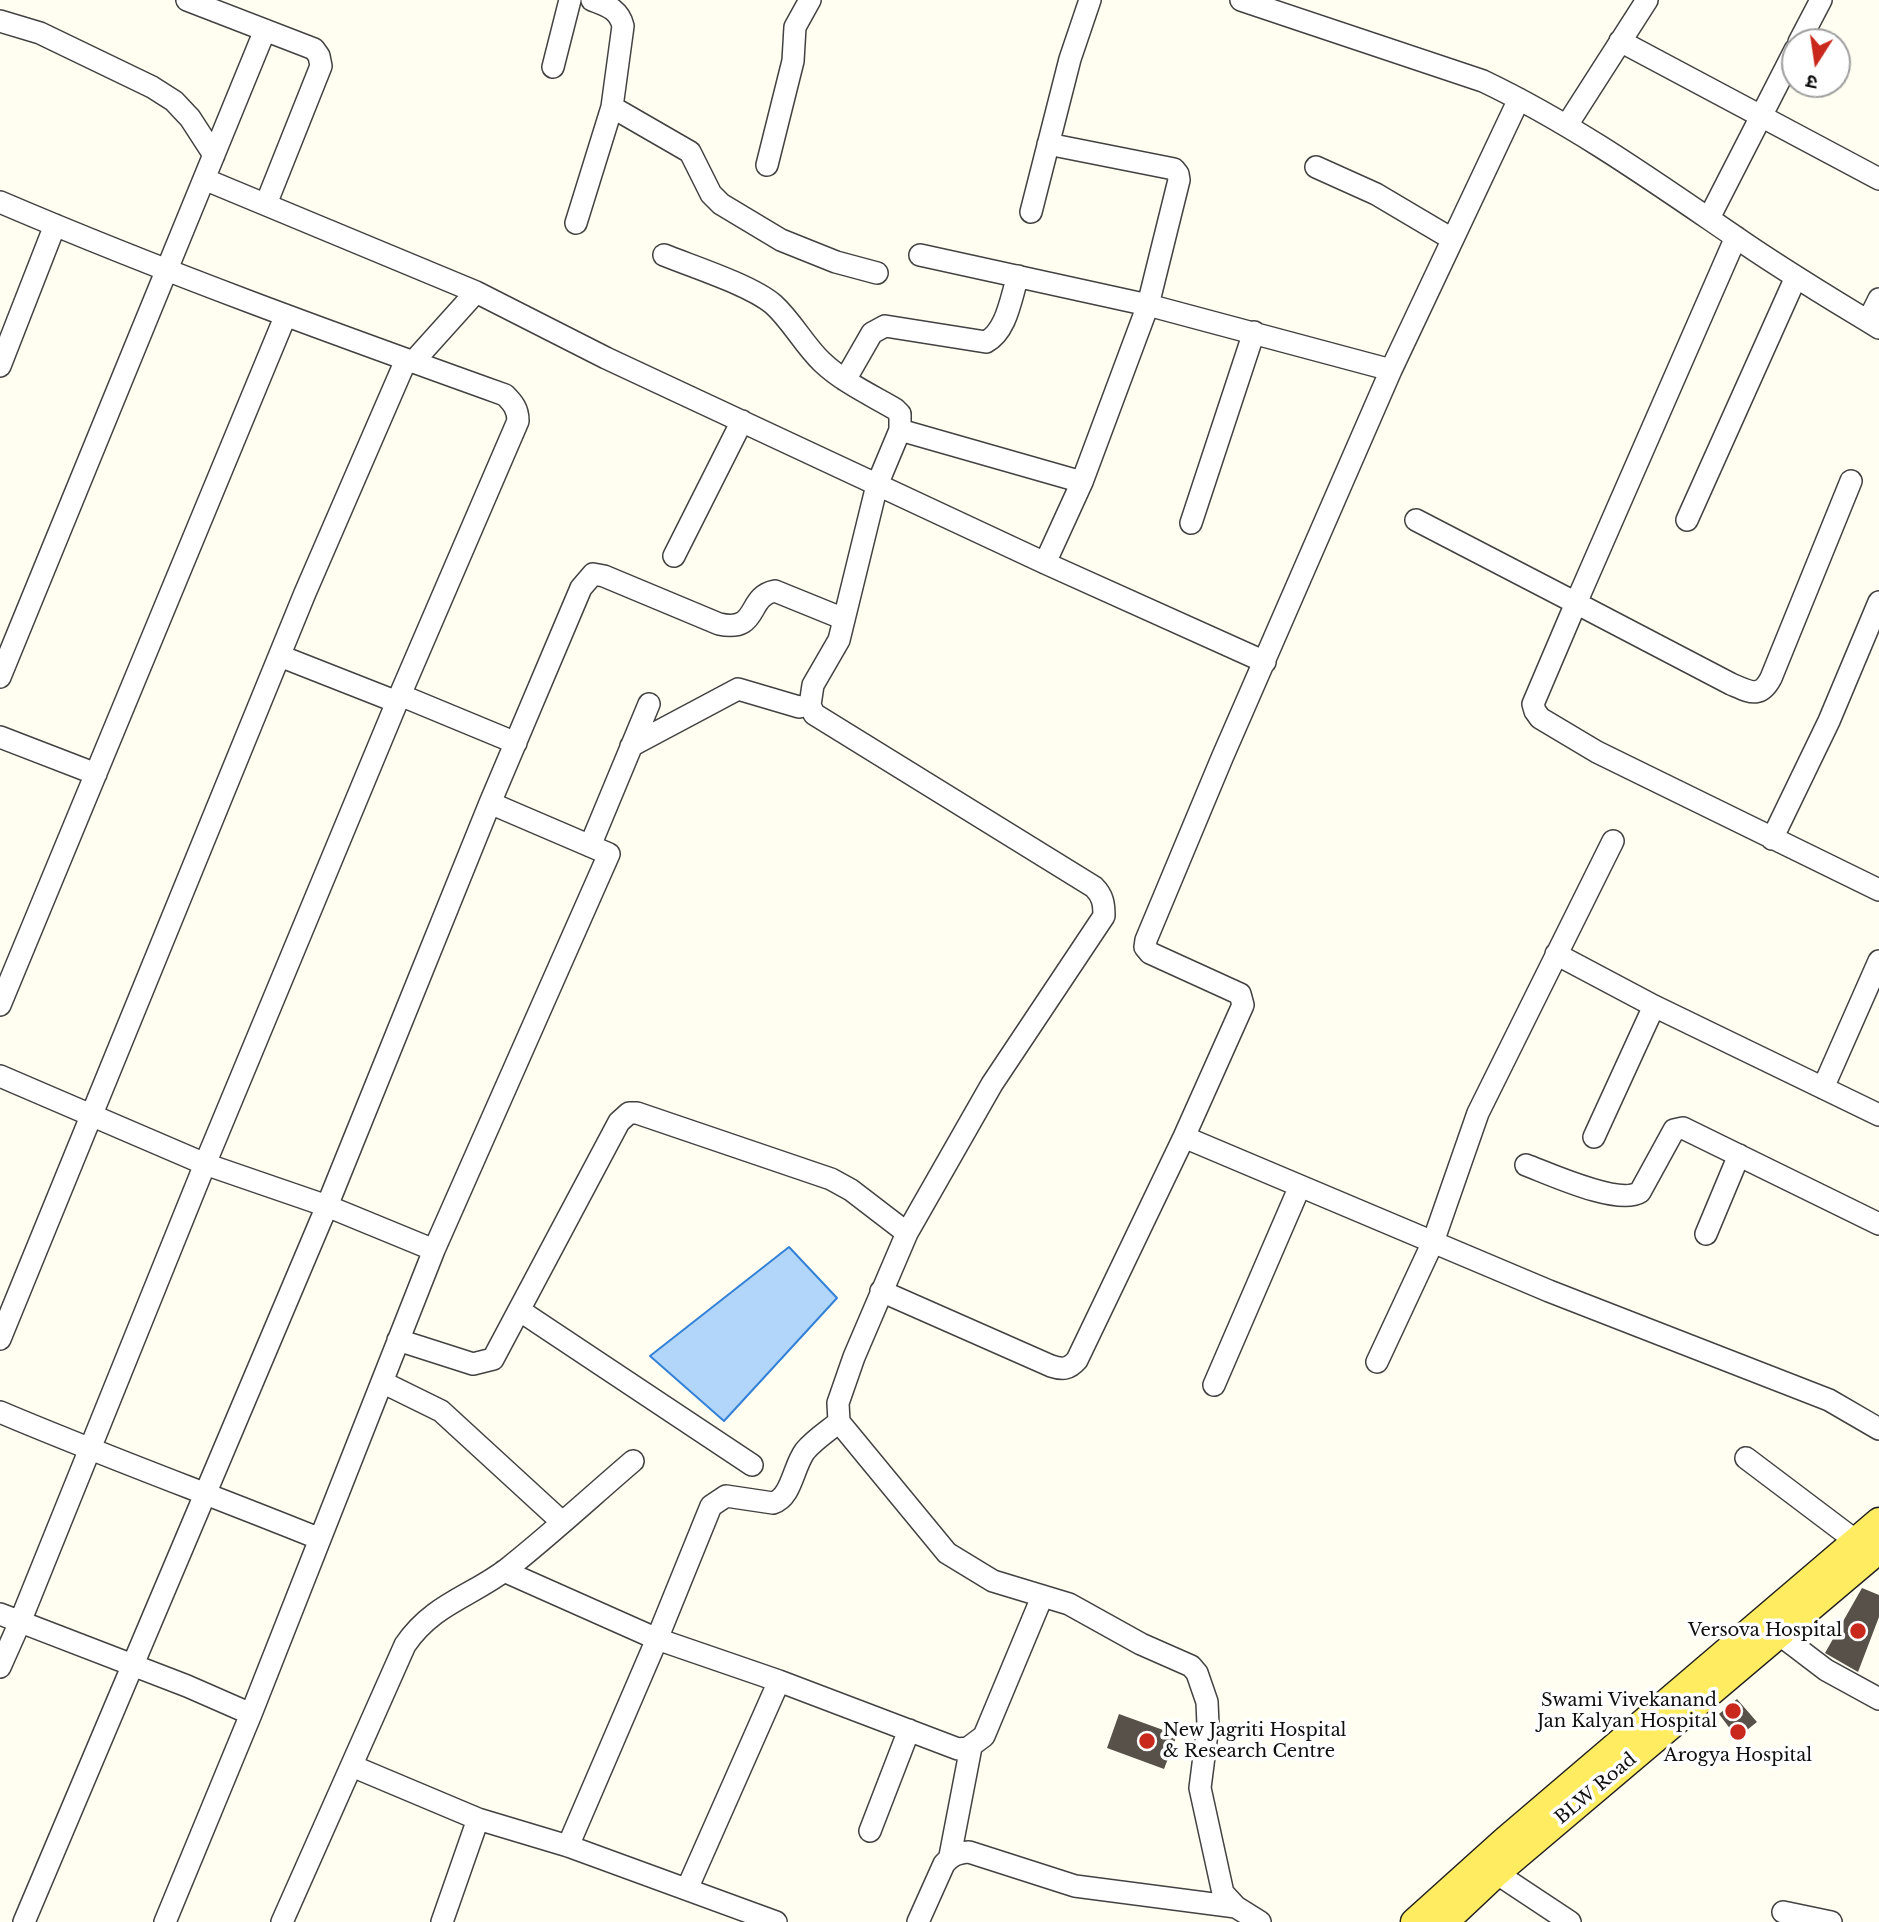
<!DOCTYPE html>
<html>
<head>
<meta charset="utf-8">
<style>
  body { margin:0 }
  #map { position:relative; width:1879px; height:1922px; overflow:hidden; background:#fffef1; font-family:"Libre Baskerville","Noto Sans Devanagari",serif }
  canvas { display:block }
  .north { position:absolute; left:1781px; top:28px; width:70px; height:70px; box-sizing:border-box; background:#fff; border:2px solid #9f9f9f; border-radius:50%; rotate:192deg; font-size:19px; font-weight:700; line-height:28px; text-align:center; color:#0f0f0f }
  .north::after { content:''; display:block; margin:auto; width:24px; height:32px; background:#c9291c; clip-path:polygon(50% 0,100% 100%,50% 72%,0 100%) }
</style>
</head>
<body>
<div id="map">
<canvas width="1879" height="1922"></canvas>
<div class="north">उ</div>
</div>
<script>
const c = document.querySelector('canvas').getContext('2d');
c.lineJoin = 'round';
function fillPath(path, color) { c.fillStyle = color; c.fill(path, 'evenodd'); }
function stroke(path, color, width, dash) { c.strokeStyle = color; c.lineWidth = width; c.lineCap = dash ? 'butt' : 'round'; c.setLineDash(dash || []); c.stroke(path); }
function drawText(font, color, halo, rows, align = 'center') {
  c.font = font + ' "Libre Baskerville",serif'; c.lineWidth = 7; c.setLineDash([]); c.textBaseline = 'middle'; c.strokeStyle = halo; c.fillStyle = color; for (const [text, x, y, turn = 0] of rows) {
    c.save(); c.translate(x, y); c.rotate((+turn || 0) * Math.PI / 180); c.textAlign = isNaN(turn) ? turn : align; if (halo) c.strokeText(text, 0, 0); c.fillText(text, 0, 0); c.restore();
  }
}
const water = new Path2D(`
  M789,1247L837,1298L724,1421L650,1356Z`);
fillPath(water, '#b1d6fa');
stroke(water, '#3381d7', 2);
fillPath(new Path2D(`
  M1862,1588L1879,1595V1617L1858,1672L1825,1653Z
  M1737,1699L1757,1722L1737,1738L1719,1714Z
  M1119,1714L1177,1735L1164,1769L1107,1748Z`), '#58514a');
const minor = new Path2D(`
  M187,0L314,49L319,56L321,66L266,204
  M1241,0L1483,81C1573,124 1652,180 1734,236C1781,269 1830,298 1879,328
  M0,21L40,33L152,87L174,101L190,118L214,155
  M1620,41L1879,179
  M1799,42L1821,0
  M553,67L570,0
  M612,107L690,152L711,194L721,204L781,240L836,262L877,273
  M1567,125L1647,0
  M767,165L793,61L795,27L810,0
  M1316,167L1376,194L1452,239
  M204,179L476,292L606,358L1045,563L1265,662
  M0,202C166,273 335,334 505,395C513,403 518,409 518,421L397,702L205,1164L20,1622L0,1667
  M1031,212L1070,59L1090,0
  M1709,218L1795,50
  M576,223L612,107L623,26C619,9 607,6 592,0
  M1736,237L1576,603L1731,684C1750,692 1760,699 1771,678L1851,481
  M664,255C694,267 750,285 773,304C792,321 804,345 822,362C843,382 871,395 895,409L900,414V430L877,485L839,640L813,685L810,705L814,714L1094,887C1103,896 1104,904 1104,916L992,1084L907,1233L854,1357L838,1403L839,1422L947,1553L993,1581L1069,1604L1141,1644L1191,1666L1197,1673L1207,1702L1208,1725L1200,1788L1223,1893L1236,1907L1260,1922
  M920,255L1148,305L1391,370L1519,99
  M1868,321L1879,299
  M413,362L476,292
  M0,366L55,225
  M845,380L872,333L885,326L986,342C1007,331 1011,297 1018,276
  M900,430L1082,482
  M1416,520L1576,603L1533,704L1535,711L1540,718L1597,752L1879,890
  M1687,520L1796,277
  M1191,523L1254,332
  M674,556L742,421
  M1045,563L1082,482L1148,305L1179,180L1178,174L1174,169L1048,144
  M280,656L397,702
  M0,677L265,30
  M400,695L516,743
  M0,737L96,774
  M631,746L738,689L799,707L810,705
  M1772,839L1829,721L1879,602
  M590,846L649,704
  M1556,954L1654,1006L1879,1115
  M0,1005L285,317
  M0,1076L205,1164L327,1206L434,1250
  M1823,1088L1879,961
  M1184,1137L1549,1291L1829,1400L1879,1429
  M1594,1137L1654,1006
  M1526,1165C1550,1174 1619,1206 1640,1192L1674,1130L1683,1128L1879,1224
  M1706,1234L1739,1155
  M881,1291L1051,1366C1063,1370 1069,1369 1077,1360L1184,1137L1243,1005L1240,994L1150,953L1145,947L1146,940L1222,758L1391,370
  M519,1310L752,1465
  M0,1339L305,593L406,360
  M398,1340L473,1364L493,1359L619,1122L629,1113H637L831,1179L851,1190L907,1233
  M1377,1362L1433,1242L1478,1113L1613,841
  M382,1382L441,1411L562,1522
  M1214,1385L1300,1186
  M0,1412C106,1457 214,1496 320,1539
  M1746,1458L1856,1541
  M504,1571L657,1639L779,1681L958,1749L968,1748L984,1736L1042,1597
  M0,1614L187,1686L251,1714
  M1780,1635L1826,1670L1879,1699
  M352,1766L478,1819L568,1846L776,1922
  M870,1831L909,1730
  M568,1846L657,1639L711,1506L726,1496L773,1503C792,1497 793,1467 805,1451C814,1440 828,1431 839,1422
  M950,1856L971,1747
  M1484,1865L1570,1922
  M687,1889L779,1681
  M1783,1912L1831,1922
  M24,1922L327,1206L490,803L581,588L593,574L604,576L719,624C760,633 746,596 775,591L844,619
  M165,1922L251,1714L434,1250L609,854L490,803
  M282,1922L405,1645C433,1604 470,1597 507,1569C550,1535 591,1497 633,1461
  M442,1922L478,1819
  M918,1922L944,1864C952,1855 957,1853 969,1852L1075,1886L1236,1907`);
const major = new Path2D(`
  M1414,1922L1504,1841L1879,1521
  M1445,1922L1497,1873L1879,1550`);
stroke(minor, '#424242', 24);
stroke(major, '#202020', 29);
stroke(minor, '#fff', 21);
stroke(major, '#ffec61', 26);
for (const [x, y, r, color] of [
  [1858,1631,9,"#c9291c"],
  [1733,1711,9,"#c9291c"],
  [1738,1732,9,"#c9291c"],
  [1147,1741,9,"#c9291c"]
]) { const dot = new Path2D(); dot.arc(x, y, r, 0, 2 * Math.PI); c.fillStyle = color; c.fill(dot); stroke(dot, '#fff', 2.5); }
drawText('18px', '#0f0f0f', '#fff', [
  ["Versova Hospital",1842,1631],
  ["Swami Vivekanand",1717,1701],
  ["Jan Kalyan Hospital",1717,1722],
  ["New Jagriti Hospital",1163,1731,"left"],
  ["& Research Centre",1163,1752,"left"],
  ["Arogya Hospital",1738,1756,"center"]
], 'right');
drawText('18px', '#0f0f0f', '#fff', [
  ["BLW Road",1596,1789,-40]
]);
</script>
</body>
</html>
